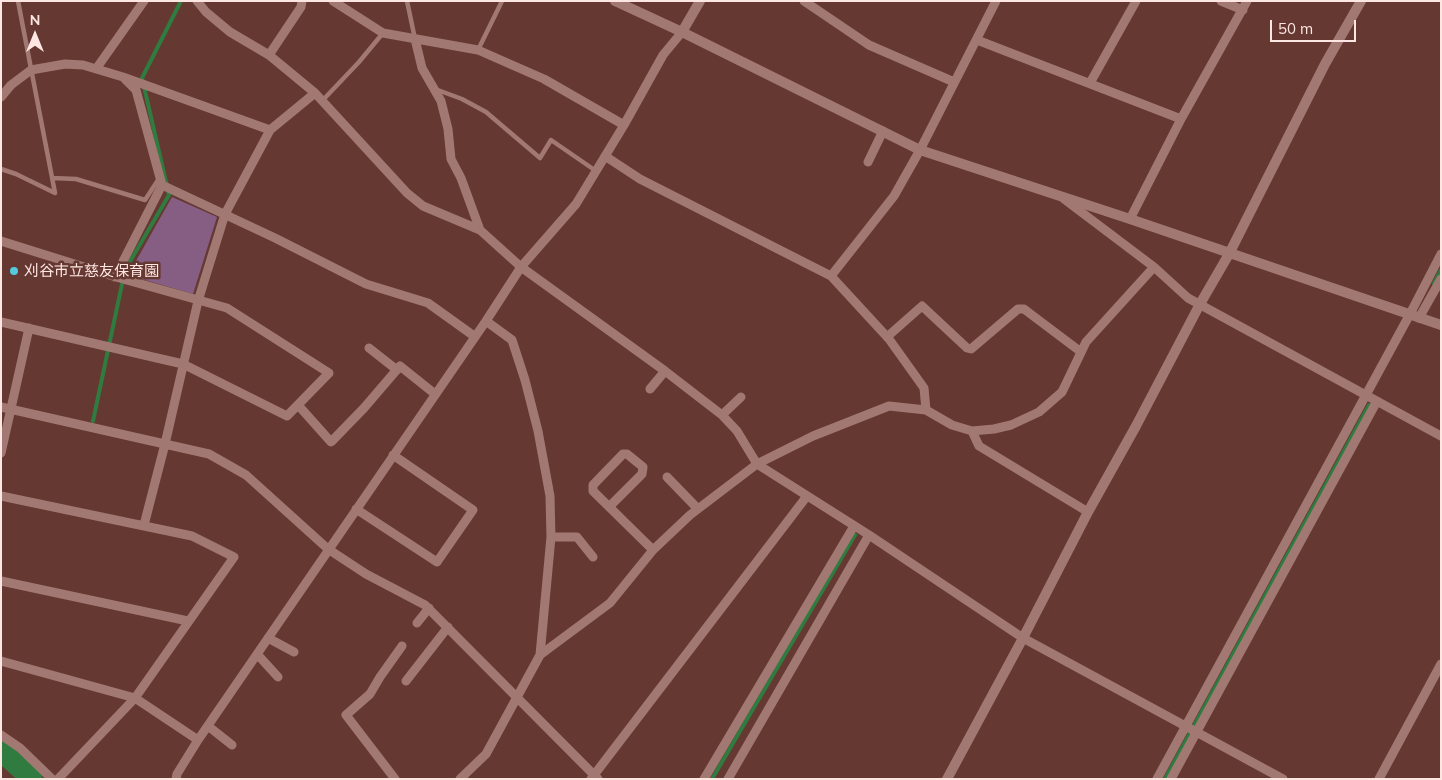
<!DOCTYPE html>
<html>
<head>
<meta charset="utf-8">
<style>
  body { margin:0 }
  #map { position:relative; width:1442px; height:780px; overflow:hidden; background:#663832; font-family:Mulish,sans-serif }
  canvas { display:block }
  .frame { position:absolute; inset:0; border:2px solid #fee6e2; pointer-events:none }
  .north { position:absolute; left:10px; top:10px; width:50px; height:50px; -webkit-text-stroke:4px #663832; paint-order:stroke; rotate:0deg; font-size:14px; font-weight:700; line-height:20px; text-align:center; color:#fee6e2 }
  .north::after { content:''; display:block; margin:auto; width:18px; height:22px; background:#fee6e2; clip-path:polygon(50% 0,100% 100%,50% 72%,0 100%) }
  .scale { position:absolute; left:1270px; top:20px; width:86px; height:22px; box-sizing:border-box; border:2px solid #fee6e2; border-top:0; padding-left:6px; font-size:15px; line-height:18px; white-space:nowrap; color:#fee6e2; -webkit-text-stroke:4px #663832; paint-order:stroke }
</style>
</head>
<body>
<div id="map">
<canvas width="1442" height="780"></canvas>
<div class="frame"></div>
<div class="north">N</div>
<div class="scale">50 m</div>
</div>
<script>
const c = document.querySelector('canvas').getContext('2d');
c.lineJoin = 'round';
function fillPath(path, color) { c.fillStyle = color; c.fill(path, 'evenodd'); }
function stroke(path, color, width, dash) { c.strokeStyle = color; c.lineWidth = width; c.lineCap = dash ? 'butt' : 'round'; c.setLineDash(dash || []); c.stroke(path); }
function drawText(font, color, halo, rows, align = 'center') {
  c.font = font + ' Mulish,"Noto Sans JP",sans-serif'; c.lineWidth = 5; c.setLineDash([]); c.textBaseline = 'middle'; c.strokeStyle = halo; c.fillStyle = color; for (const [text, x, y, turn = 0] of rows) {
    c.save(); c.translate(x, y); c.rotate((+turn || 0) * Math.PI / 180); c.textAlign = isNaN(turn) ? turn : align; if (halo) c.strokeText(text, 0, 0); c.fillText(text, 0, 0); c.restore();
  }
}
fillPath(new Path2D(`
  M172,197L217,217L193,294L128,275Z`), '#865e84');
stroke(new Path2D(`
  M1434,283L1441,270
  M93,421L125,270L169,195L142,78L181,1
  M712,779L855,535
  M1165,779L1369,405`), '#2f7b40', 4);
stroke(new Path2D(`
  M1,751L32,779`), '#2f7b40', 21);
stroke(new Path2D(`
  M407,1L415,39
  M478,50L502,1
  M435,89L462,99L486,112L540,158L551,140L596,171
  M322,101L359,62L383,33
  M1,169L16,174L55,193L18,1
  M52,178L76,179L145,200L160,177`), '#a27972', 4.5);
stroke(new Path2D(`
  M197,1L206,12L230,32L269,55L315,93L407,193L423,206L480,230L521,267L665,371L722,415L737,431L757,464L690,515L653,550L610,603L540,655L486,754L460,779
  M333,1L383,33L478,50L544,79L624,125
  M804,1L869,45L954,82
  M1221,1L1243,10
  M415,39L422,68L441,101L448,129L451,159L461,178L480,230
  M977,40L1181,119
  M269,55L301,7L302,1
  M96,69L144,1
  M1090,83L1136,1
  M1,97L11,85L31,70L65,64L83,65L123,77L270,130
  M605,156L640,179L831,276L889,339L924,388L926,410
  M868,162L883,131
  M162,185L275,238L366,284L428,303L474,336
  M1064,199L1154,267
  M1130,219L1181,119L1247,1
  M1,241L116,277L227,308L329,373L287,416L183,364L1,322
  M831,276L894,196L920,150L996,1
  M115,277L162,185L136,90L125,79
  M1419,318L1441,279
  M486,321L512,340L525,380L538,431L550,496L551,537L540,655
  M887,337L922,306L967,348L971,349L1018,309H1024L1081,352
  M369,348L397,370
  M650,389L665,371
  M298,405L331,442L364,408L400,366L435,394
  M1,407L209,454L246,475L328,549L366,574L425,605L598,779
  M722,415L741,397
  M972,431L979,446L1088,512
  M1,453L29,328
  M667,477L698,509
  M1,496L192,536L234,557L135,698L58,779
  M609,507L642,474L643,467L627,454H623L593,485V491L653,550
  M356,509L437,562L473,510L393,455
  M144,525L165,444L198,301L225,214L270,130L315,93
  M551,537H577L593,557
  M1,581L188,621
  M417,623L429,608
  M268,638L294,652
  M257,654L278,677
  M1,661L135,698L198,740
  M406,681L448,627
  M208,726L232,745
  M1,735L20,748L52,779
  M176,779L177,774L198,740L486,321L521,267L576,204L624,125L663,55L682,32
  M395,779L346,715L370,694L380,677L402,646
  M591,779L807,496
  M704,779L854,526
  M728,779L869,535
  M1157,779L1410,314L1441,254
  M1171,779L1377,401
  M1283,779L1023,638L869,535L757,464L813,436L889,406L926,410L952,425L972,431L994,429L1011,425L1039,412L1062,392L1086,342L1154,267L1188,298L1441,436
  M1379,779L1441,664`), '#a27972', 9);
stroke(new Path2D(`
  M615,1L682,32L920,150L1130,219L1441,325
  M682,32L700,1
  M947,779L1023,638L1088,512L1136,426L1200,304L1229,254L1325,64L1361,1`), '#a27972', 10);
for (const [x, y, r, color] of [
  [14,271,5,"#53cbdc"]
]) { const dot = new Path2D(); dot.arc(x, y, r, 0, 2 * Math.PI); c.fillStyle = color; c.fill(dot); stroke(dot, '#663832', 2); }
drawText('15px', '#fee6e2', '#663832', [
  ["刈谷市立慈友保育園",24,271]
], 'left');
</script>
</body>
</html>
